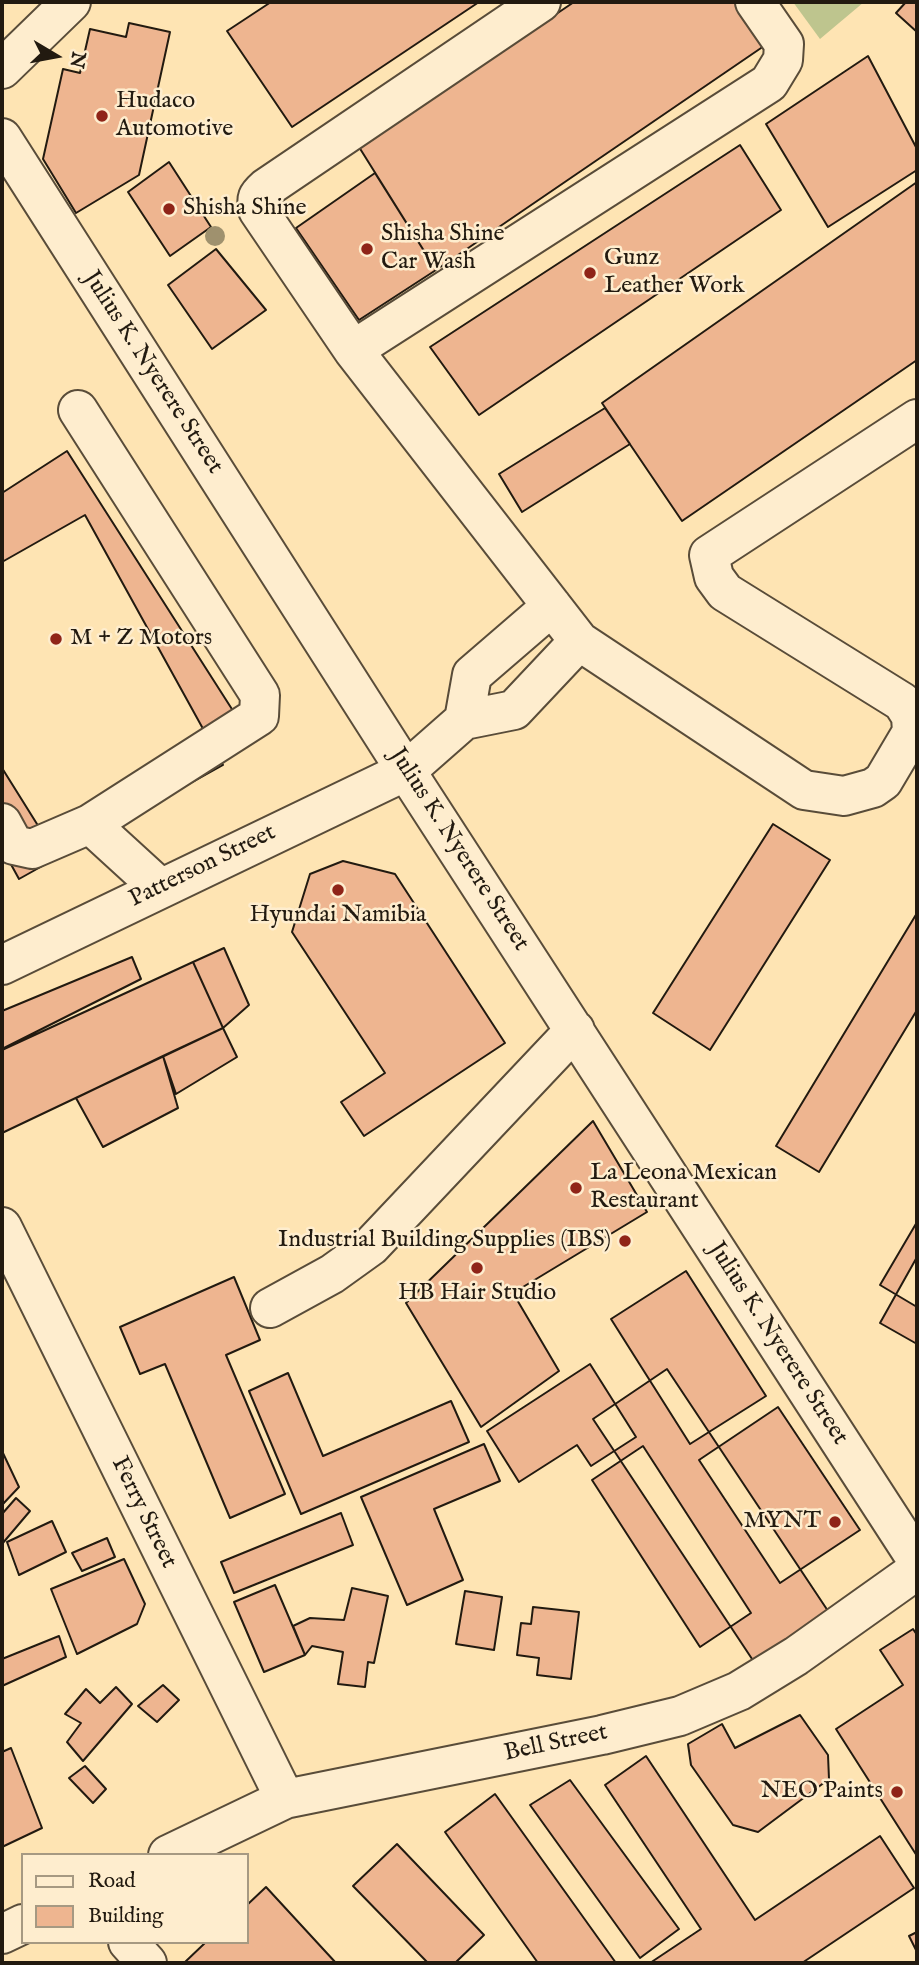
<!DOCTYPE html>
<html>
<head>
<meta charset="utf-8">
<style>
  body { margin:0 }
  #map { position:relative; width:919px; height:1965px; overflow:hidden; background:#fee4b3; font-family:"IM FELL English",serif }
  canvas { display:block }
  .frame { position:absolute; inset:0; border:4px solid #221a10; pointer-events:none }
  .legend { position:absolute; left:21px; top:1853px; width:228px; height:91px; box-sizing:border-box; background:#feedce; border:2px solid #a69982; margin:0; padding:9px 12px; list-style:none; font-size:21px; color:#221a10 }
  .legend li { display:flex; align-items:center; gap:14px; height:35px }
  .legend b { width:35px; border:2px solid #a69982 }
  .north { position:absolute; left:21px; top:21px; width:70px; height:70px; -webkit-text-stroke:5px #feedce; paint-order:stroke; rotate:100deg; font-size:19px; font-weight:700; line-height:28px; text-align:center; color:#221a10 }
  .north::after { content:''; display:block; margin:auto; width:24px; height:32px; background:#221a10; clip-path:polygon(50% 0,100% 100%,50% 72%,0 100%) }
</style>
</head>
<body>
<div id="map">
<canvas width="919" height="1965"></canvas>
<div class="frame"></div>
<ul class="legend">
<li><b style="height:9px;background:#feedce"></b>Road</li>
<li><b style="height:19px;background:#eeb590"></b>Building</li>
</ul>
<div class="north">N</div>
</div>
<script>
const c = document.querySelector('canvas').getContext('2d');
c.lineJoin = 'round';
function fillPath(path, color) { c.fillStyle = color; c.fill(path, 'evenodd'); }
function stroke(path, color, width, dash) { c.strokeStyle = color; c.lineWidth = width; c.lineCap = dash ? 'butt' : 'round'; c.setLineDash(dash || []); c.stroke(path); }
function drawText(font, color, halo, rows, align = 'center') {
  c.font = font + ' "IM FELL English",serif'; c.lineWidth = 5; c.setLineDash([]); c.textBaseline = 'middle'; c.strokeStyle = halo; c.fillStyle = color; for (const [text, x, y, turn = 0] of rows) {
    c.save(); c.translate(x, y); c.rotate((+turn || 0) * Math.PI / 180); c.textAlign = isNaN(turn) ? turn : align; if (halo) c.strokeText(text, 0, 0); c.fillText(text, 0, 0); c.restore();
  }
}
fillPath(new Path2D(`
  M793,2H864L820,39Z`), '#bec58e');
const building = new Path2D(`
  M271,2H479L292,127L227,31Z
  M574,2H736L764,46L436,270L359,147Z
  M906,2H917V32L896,13Z
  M129,23L170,32L139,175L76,213L43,159L63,69L80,73L90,29L126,37Z
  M868,56L917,149V170L828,227L766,124Z
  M740,145L781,210L479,415L430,347Z
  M169,162L211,227L170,256L128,192Z
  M375,173L436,270L359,320L296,228Z
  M917,182V360L682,521L602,403Z
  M216,249L266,310L212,349L168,285Z
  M605,408L630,444L522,512L499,474Z
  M67,451L237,717L47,840L2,768V493Z
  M85,515L223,765L19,879L2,848V562Z
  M773,824L830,860L710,1050L653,1013Z
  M343,861L395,874L505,1043L364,1136L341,1102L385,1073L292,932L310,874Z
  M917,913V1010L819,1172L776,1146Z
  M224,948L249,1005L223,1028L193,962Z
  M132,957L141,979L2,1049V1011Z
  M193,962L223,1028L2,1133V1050Z
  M223,1028L237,1057L176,1094L163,1056Z
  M163,1056L178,1108L103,1147L76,1098Z
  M593,1121L647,1212L513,1293L559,1371L481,1427L406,1303Z
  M917,1222V1307L880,1285Z
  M917,1257V1344L880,1323Z
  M686,1271L766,1396L690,1444L611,1319Z
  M234,1277L260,1340L226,1355L285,1494L230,1518L165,1364L140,1374L120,1327Z
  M590,1364L636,1437L591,1466L577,1445L519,1482L487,1431Z
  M667,1369L836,1623L762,1674L593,1419Z
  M288,1373L323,1456L451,1401L469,1442L301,1514L249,1391Z
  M778,1407L860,1530L780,1583L699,1460Z
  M484,1444L500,1481L434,1509L463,1580L407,1605L361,1497Z
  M643,1446L751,1613L700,1647L592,1480Z
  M2,1451L19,1487L2,1505Z
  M16,1498L30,1511L2,1544V1514Z
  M341,1513L353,1545L234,1593L221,1562Z
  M52,1521L66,1552L19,1575L7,1542Z
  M107,1538L115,1557L82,1571L72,1553Z
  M124,1559L145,1604L137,1624L77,1654L51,1589Z
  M275,1585L305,1655L264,1672L234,1602Z
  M352,1588L388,1596L374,1663L368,1662L365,1687L338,1684L343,1652L312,1646L305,1655L293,1626L310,1618L344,1620Z
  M465,1591L502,1597L494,1650L456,1644Z
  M533,1607L579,1612L571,1679L537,1675L539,1658L517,1655L521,1623L531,1624Z
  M913,1629L917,1635V1856L836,1729L903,1685L880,1650Z
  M59,1636L66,1657L2,1686V1659Z
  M163,1685L179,1700L157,1722L138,1706Z
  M116,1687L132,1704L83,1761L67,1742L81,1723L65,1714L86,1689L100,1703Z
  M800,1715L828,1755L829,1779L758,1832L733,1825L691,1765L688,1744L722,1724L735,1748Z
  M11,1748L42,1828L2,1847V1752Z
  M646,1756L755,1920L880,1836L914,1888L802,1963H650L701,1929L605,1785Z
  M85,1766L106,1789L93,1803L69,1778Z
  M570,1780L679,1929L640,1958L530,1805Z
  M495,1794L616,1963H538L445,1832Z
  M397,1844L484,1935L455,1963H428L353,1886Z
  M266,1887L336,1963H184L206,1942H247V1905Z
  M917,1932V1952L909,1936Z`);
fillPath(building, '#eeb590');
stroke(building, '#221a10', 2);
const minor = new Path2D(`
  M541,2L266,188C257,196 256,198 258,210L353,350L579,641L804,790L844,796L873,788L883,781L912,732L911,716L902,702L725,592L714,577L709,555L917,419
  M2,69L71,2
  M2,138L406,771L917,1560
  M353,350L769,83L783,60L784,44L755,2
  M78,410L260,695L259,716L90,824
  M464,720L472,675L552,606
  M2,823L14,845L32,849L90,824L160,888
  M2,965L406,771L464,720L514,710L579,641
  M2,1227L285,1799
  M270,1308L332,1274L371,1246L575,1030
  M168,1855L285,1799L602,1735L680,1716L739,1691L796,1656L917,1570
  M2,1934L23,1924
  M128,1942L147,1963`);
stroke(minor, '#594c39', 42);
stroke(minor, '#feedce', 38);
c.fillStyle = '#9f916e';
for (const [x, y] of [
  [215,236]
]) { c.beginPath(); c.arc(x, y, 10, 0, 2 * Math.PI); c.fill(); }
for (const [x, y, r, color] of [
  [102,116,7,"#8f2418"],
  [169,209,7,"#8f2418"],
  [367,249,7,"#8f2418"],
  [590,273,7,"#8f2418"],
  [56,639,7,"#8f2418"],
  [338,890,7,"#8f2418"],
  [576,1188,7,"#8f2418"],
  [625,1241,7,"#8f2418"],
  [477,1268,7,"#8f2418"],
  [835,1522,7,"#8f2418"],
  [897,1792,7,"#8f2418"]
]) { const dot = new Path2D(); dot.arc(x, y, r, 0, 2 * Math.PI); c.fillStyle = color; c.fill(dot); stroke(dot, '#feedce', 2.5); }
drawText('24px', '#221a10', '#feedce', [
  ["Hudaco",116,102],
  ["Automotive",116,130],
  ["Shisha Shine",183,209],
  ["Shisha Shine",381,235],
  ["Car Wash",381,263],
  ["Gunz",604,259],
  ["Leather Work",604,287],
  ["M + Z Motors",70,639],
  ["Hyundai Namibia",338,916,"center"],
  ["La Leona Mexican",590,1174],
  ["Restaurant",590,1202],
  ["Industrial Building Supplies (IBS)",611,1241,"right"],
  ["HB Hair Studio",477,1294,"center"],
  ["MYNT",821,1522,"right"],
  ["NEO Paints",883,1792,"right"]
], 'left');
drawText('24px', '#221a10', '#feedce', [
  ["Julius K. Nyerere Street",152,373,57],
  ["Julius K. Nyerere Street",458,850,57],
  ["Patterson Street",203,867,-26],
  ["Julius K. Nyerere Street",777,1344,57],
  ["Ferry Street",143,1513,64],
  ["Bell Street",556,1744,-12]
]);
</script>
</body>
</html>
